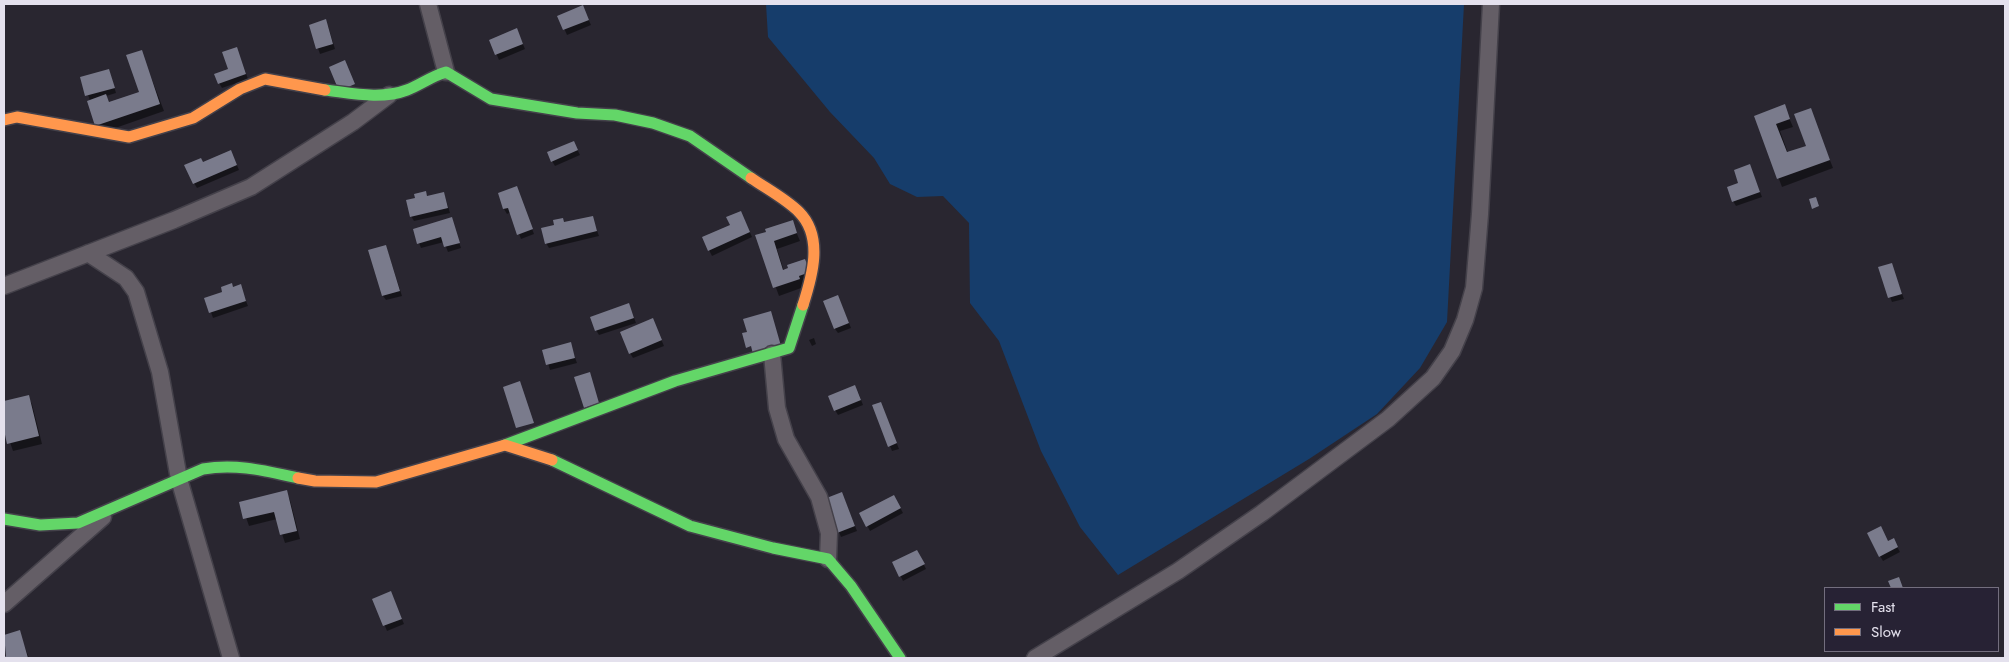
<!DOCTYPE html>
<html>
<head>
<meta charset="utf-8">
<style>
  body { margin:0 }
  #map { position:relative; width:2009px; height:662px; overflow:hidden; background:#292630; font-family:Jost,sans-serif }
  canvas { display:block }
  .frame { position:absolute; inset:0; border:5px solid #e4e1ed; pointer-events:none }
  .legend { position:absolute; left:1824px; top:587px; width:175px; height:65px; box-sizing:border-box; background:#272234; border:1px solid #736e7e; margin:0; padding:6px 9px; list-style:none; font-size:15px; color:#e4e1ed }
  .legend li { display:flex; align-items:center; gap:10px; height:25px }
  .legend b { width:25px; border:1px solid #736e7e }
</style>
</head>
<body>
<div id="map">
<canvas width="2009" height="662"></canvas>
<div class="frame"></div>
<ul class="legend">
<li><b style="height:6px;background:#63d668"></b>Fast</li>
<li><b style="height:6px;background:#ff974d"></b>Slow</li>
</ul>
</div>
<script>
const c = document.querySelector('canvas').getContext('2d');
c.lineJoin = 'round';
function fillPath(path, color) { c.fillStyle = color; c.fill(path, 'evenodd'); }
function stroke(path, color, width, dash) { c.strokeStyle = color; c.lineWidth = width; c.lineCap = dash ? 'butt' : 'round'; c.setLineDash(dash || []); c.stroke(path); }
fillPath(new Path2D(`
  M766,4H1464L1447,322L1420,368L1377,414L1309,459L1118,575L1080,527L1041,451L999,341L970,303L969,223L943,196L917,197L890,184L874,158L830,112L768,37Z`), '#163d6b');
fillPath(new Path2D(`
  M585,12L591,25L567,35L559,17Z
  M310,26H328L335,49L320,54Z
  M519,35L525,49L499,60L491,41Z
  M141,51L164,111L101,133L82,77L109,70L116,93L106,96L110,103L140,93Z
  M239,54L248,79L222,88L219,83Z
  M1784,106L1793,127L1780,131L1788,153L1807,146L1810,109L1833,168L1782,187L1755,116Z
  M576,147L580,155L555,166L552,161Z
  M233,156L239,170L197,188L194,183Z
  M1752,171L1762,197L1736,206L1733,201Z
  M517,188L534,234L521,239L511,212L507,214L504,209Z
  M425,192L428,197L444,193L450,213L414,221L411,216L417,199Z
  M592,217L599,236L549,248L546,243L565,224Z
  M743,217L752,237L712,256L703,238L731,226Z
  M451,219L461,248L448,252L444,242L421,248L419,243Z
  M792,222L800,241L777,249L784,271L805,260L804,287L779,296L757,236Z
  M386,246L402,296L386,300L383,296Z
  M1891,264L1904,299L1892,302L1890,297Z
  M240,286L248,306L213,318L206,298Z
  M840,301L851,328L838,333L835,329Z
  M629,305L636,323L599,335L596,330Z
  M655,325L664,346L633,358L630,353Z
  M814,338L816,344L812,346L809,340Z
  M570,344L577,363L550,370L544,350Z
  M858,392L863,405L838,415L835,410Z
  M28,397L32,404L42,444L13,451L4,425V402Z
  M874,406L883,408L899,449L892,451Z
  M286,492L290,500L300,539L285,543L277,519L249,526L241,503Z
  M894,496L903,513L870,531L861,514Z
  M844,498L857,531L841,537L826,500Z
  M1888,543L1896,545L1900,552L1883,561L1880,556Z
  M917,551L926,569L903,581L894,563Z
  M393,597L404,624L387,631L374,599Z
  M19,632L29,658H4L7,657L4,636Z`), '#0007');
fillPath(new Path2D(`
  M583,5L589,20L563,30L557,16Z
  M326,19L333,44L316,49L309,25Z
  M517,28L523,44L495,55L489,40Z
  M237,47L246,74L218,84L214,74L228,69L222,52Z
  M142,50L160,104L95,126L87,101L106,94L109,102L139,92L126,55Z
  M345,60L355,84L339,91L329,67Z
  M109,69L115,88L85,96L80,77Z
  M1785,104L1790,119L1776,124L1787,152L1806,146L1794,114L1811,108L1830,160L1777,179L1754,116Z
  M574,141L578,150L551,162L547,152Z
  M231,150L237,165L193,184L184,165L201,158L203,162Z
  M1750,164L1760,192L1732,202L1727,187L1738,183L1734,170Z
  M517,186L533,229L517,235L508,208L503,209L498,193Z
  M426,191L427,196L444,192L448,208L410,217L406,200L415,198L414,194Z
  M1816,197L1819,206L1812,209L1809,199Z
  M741,211L750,232L708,251L702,237L730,225L726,217Z
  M593,216L597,231L545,244L541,228L554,225L553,220L563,218L564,222Z
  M452,217L460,243L444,247L441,237L417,244L413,229Z
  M793,220L797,233L774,241L783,270L788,268L787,265L805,259L810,272L799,276L800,279L773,288L755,235L766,232L765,229Z
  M386,245L400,291L382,296L368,250Z
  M1892,263L1902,294L1888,298L1878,267Z
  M232,283L233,287L241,284L246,301L209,313L204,298L222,292L221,287Z
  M838,295L849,323L834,329L823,301Z
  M629,303L634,318L595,331L590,317Z
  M771,311L781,346L753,354L751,346L746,348L742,333L747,332L743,319Z
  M653,318L662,340L629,354L620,332Z
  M571,342L575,358L546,365L542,350Z
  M590,372L599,403L584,408L574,377Z
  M520,381L534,423L516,428L503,387Z
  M855,385L861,400L834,411L828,396Z
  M29,395L39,436L7,444L4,430V401Z
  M881,402L897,443L888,447L872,405Z
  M287,490L297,531L280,535L274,512L243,519L239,502Z
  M842,492L855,526L837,533L824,499Z
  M894,495L901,508L866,527L859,513Z
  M1881,526L1888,541L1894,538L1898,547L1879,557L1867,533Z
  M917,550L925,564L899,577L892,562Z
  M1899,577L1903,588H1891L1888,581Z
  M391,591L402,619L383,626L372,599Z
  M20,630L28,658H4L6,656L4,635Z`), '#7a7b8c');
const street = new Path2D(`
  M428,4L446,72
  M88,253L126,278L136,292L160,372L179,479L231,658
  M4,286L174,220L251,187L353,122L389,95
  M772,354L777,408L786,439L819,497L829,533L828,559
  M4,604L103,517
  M1035,658L1178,571L1262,513L1388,419L1433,378L1452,351L1465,320L1474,288L1480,214L1491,4`);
const fast = new Path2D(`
  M325,90C351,93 381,100 407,90C420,85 432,76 446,72L491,99L577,113L615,115L653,123L690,136L751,178
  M505,445L675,381L789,348L803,305
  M552,460L690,526L773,548L828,559L851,586L900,658
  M4,519L40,525L78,523L203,469C236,463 266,471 298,478`);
const slow = new Path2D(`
  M4,120L17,117L129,137L193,118L240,89L265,79L325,90
  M751,178C767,189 786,199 799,212C824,237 812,277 803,305
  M298,478L315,481L376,482L505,445L552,460`);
stroke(street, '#44414a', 19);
stroke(fast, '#44414a', 14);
stroke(slow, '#44414a', 14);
stroke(street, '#645e66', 16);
stroke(fast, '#63d668', 11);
stroke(slow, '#ff974d', 11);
</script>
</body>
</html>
